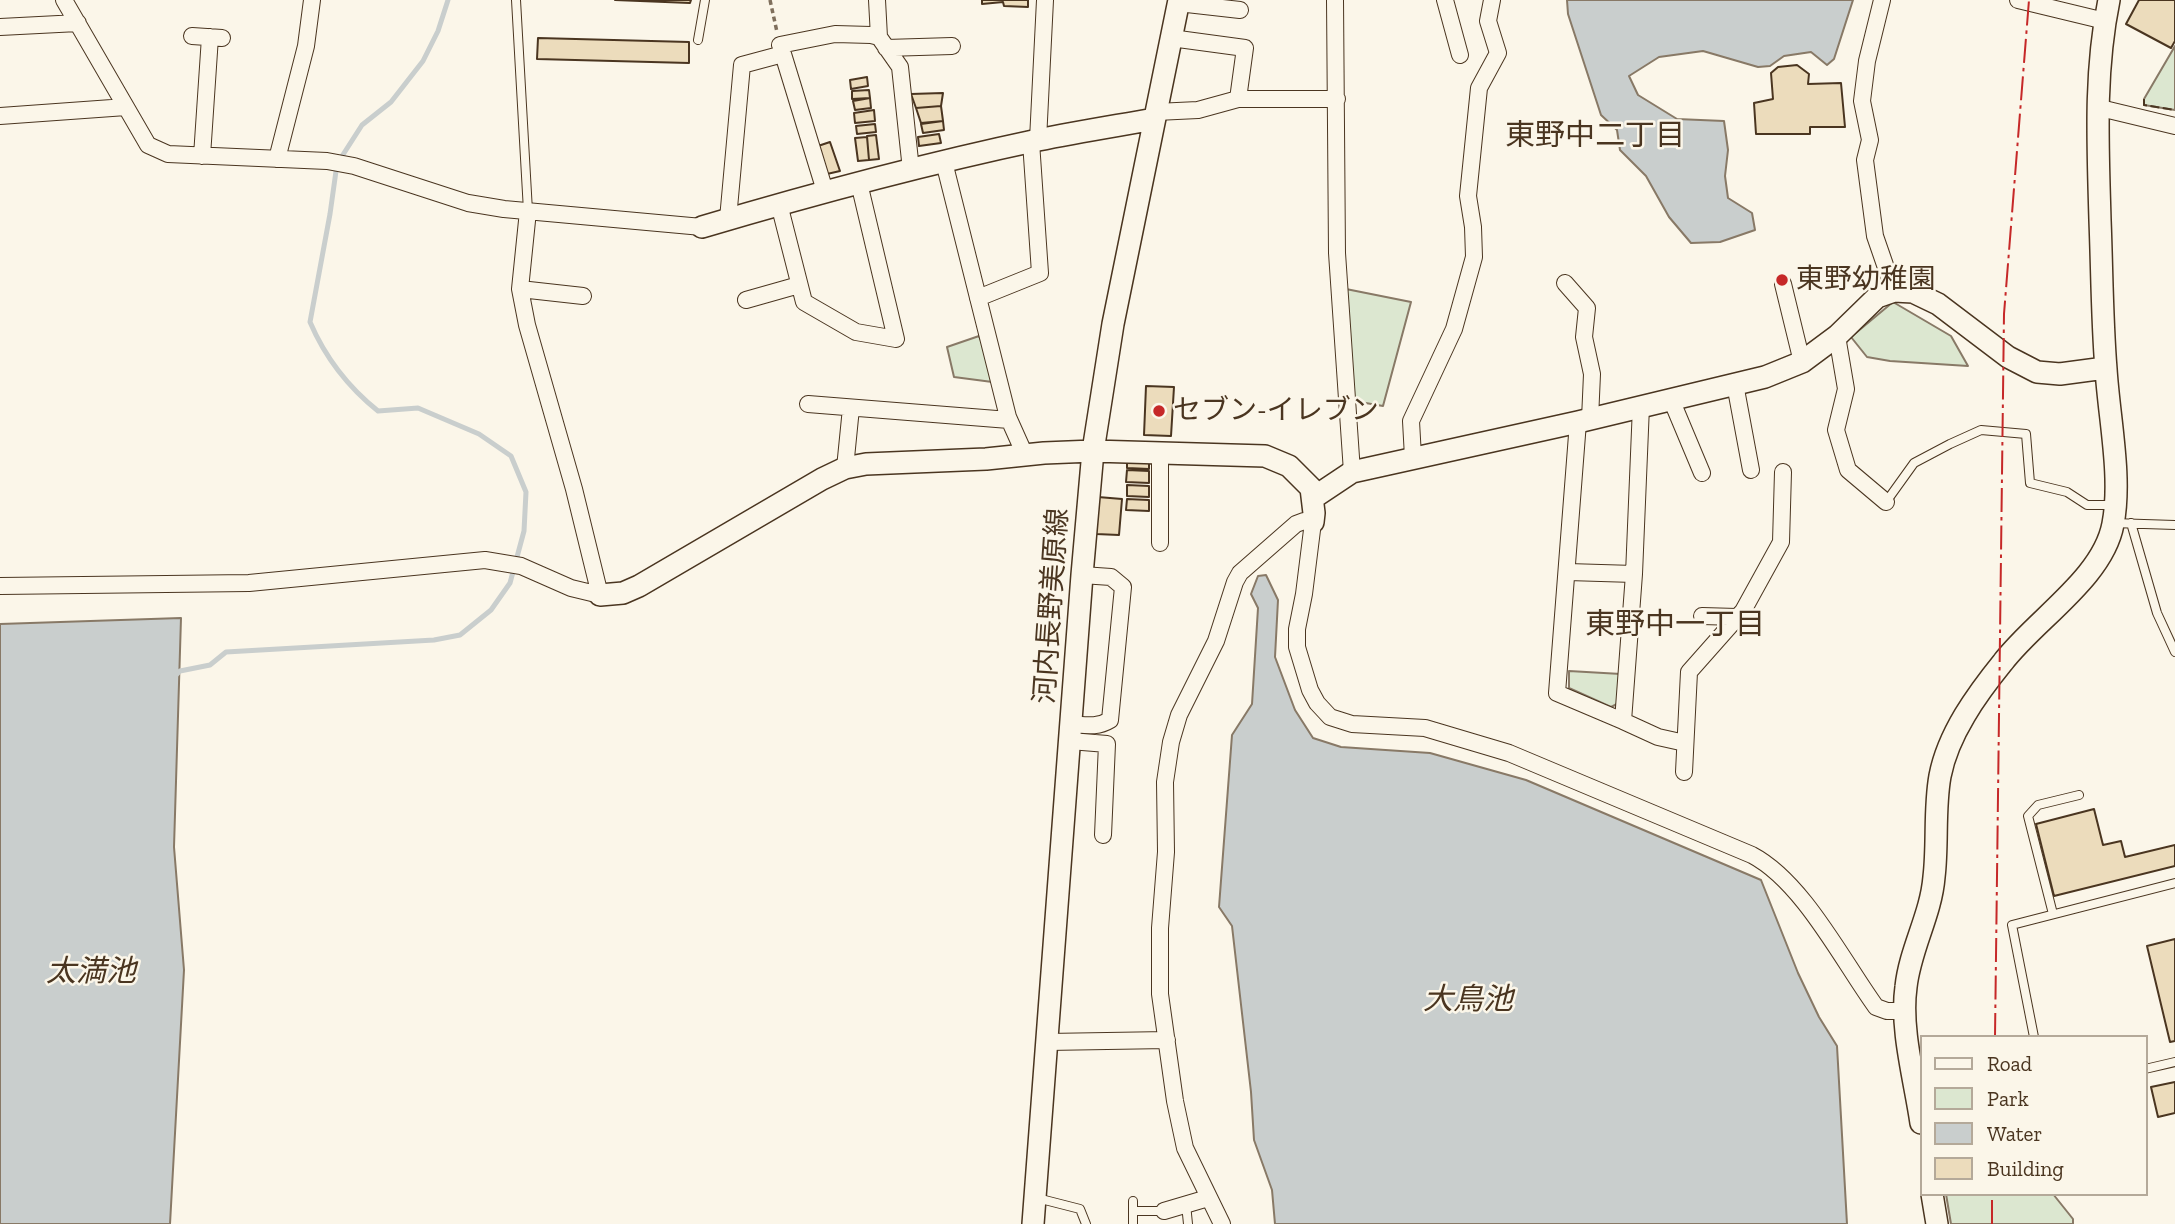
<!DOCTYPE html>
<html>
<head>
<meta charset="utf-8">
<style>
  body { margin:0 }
  #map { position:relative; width:2175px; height:1224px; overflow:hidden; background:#fbf6e9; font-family:"Zilla Slab",serif }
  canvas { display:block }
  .legend { position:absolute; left:1920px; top:1035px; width:228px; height:161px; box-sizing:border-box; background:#fbf6e9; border:2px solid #b4a999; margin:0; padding:9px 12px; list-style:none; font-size:21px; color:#4a3520 }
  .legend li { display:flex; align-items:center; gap:14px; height:35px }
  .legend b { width:35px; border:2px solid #b4a999 }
</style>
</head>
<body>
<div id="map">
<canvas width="2175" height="1224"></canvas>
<ul class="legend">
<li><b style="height:9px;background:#fbf6e9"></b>Road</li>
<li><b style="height:19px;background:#dce7d0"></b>Park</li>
<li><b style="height:19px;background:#c9cecd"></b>Water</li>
<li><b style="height:19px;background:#ecdcbc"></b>Building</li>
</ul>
</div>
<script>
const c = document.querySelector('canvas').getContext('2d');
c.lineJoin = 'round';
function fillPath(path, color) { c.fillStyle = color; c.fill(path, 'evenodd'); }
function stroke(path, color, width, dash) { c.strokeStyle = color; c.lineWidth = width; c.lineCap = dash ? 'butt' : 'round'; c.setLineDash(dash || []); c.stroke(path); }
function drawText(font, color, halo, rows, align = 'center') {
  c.font = font + ' "Zilla Slab","Noto Sans JP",serif'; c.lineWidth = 5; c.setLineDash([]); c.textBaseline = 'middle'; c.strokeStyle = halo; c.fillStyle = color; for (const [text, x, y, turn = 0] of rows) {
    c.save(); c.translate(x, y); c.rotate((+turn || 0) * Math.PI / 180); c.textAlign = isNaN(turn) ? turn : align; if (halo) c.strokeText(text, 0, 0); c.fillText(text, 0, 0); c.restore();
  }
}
const green = new Path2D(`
  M2175,46V110L2144,105V99Z
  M1346,289L1411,302L1383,406L1354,401Z
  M1893,302L1951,336L1968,366L1890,361L1867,357L1851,337Z
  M979,336L1000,383L954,377L947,347Z
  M1569,671L1621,674L1619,703L1611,707L1569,688Z
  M1946,1194H2053L2073,1219V1224H1951Z`);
fillPath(green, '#dce7d0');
stroke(green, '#887966', 2);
const water = new Path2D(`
  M1567,0H1853L1834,59L1827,65L1811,52L1784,56L1770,66L1758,67L1703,51L1659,57L1629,76L1638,95L1677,119L1724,121L1728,150L1725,176L1728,198L1752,213L1755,230L1720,242L1691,243L1669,217L1646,176L1620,150L1617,130L1601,115L1568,14Z
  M1266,575L1278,600L1275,657L1295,710L1313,738L1341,747L1430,753L1526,780L1761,880L1798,973L1819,1017L1837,1046L1847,1224H1275L1272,1190L1254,1140L1251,1092L1232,926L1219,907L1232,735L1252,704L1258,608L1251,594L1258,576Z
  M181,618L174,847L184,970L170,1224H0V624Z`);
fillPath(water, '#c9cecd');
stroke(water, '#887966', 2);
stroke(new Path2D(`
  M176,675L180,671L210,665L226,652L434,640L460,635L491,610L510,583L524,531L526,492L511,456L479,434L418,408L378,411C348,387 325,357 310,322L330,214L337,164L362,125L391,102L423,61L438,31L448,0`), '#c9cecd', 5);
const building = new Path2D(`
  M615,0H691L690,3Z
  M982,0H1028V7L1004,6L1003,2L982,4Z
  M2139,0H2175V41L2171,48L2126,24Z
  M538,38L689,42V63L537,59Z
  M1797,65L1809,74L1808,84L1841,83L1845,127H1810V134H1756L1754,103L1773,99L1771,73L1778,67Z
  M867,77L868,86L851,89L850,80Z
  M869,90L870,98L852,99V91Z
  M943,93L941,106L916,108L911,94Z
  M870,98L871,108L855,110L853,101Z
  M941,106L943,121L921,123L916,108Z
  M874,110L875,121L855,123L854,113Z
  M943,121L944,130L923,133L921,124Z
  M875,124L876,132L857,134L856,126Z
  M939,134L941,143L919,146L918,137Z
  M876,135L879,159L869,160L867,136Z
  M867,137L869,160L858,161L855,138Z
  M830,142L840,171L827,174L818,146Z
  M1146,386L1174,387L1171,436L1144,435Z
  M1127,457L1149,458V469L1127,468Z
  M1127,470L1149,471V483L1126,482Z
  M1127,485L1149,486V497L1127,496Z
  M1098,497L1122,499L1119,535L1096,534Z
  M1127,499L1149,500V511L1126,510Z
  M2094,809L2103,845L2121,841L2125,857L2175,845V866L2054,896L2036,824Z
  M2175,939V1041L2170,1042L2147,946Z
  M2175,1082V1113L2158,1117L2151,1087Z`);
fillPath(building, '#ecdcbc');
stroke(building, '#4a3520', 2);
const lane = new Path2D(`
  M516,0L528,211
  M698,40L705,0
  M1886,502L1914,463L1950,444L1981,430L2026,434L2030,483L2067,492L2087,505H2113
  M2113,523L2175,525
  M2131,523L2157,613L2175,652
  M2053,914L2028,816L2038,805L2079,795
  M2034,1037L2012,925L2175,883
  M2145,1069L2175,1062
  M1037,1198L1080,1209L1086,1224
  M1133,1201V1224
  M1186,1204L1188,1224
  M1133,1211H1164`);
const street = new Path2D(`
  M64,0L148,145L168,154L327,161L354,166L468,203L504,209L702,227
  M877,0L879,37
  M1335,0L1337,253L1352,472
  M1445,0L1460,55
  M1882,0L1867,61L1862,101L1870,140L1865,160L1875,236L1894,291
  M2018,0L2105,21
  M1178,3L1240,10
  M0,27L78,23
  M192,36L222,38
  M1171,38L1245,48L1238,99
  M780,45L835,34L871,35L879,37L900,67L911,170
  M886,48L952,46
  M2096,107L2175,126
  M1156,112L1198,110L1238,99H1337
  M0,116L126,107
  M1038,140L1045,0
  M202,156L210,37
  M277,159L306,46L312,0
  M944,162L1008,417L1025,455
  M779,204L804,302L856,332L896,339L859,183
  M728,219L742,65L783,54L825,191
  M1565,283L1587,308L1584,337L1592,374L1590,419
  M1783,284L1802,362
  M520,289L583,296
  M978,298L1040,273L1031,142
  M746,300L799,285
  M1837,336L1846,389L1836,430L1848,470L1886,502
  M1735,384L1751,470
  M1671,399L1702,473
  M808,404L1009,420
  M1578,422L1557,693L1623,721L1634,574L1641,406
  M1413,457L1411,421L1454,329L1474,257L1473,227L1468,196L1479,88L1498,53L1488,21L1492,0
  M845,468L851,408
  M1160,543V454
  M1568,572L1634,574
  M0,586L249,583L485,560L521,566L571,588L600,595L574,489L527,325L520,289L528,211
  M1702,616L1737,617
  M1623,721L1658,737L1685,743
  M1071,724C1085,725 1097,728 1110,720L1123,587L1111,577L1082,575
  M1070,741L1107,744L1103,835
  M1684,772L1689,672L1743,611L1781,542L1783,472
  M1047,1042L1167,1040
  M1164,1211L1208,1198
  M1222,1224L1185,1148L1175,1101L1160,994V928L1166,852L1165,782L1171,742L1179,715L1216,641L1235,582L1240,573L1296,524L1304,521L1313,522L1304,594L1297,629V647L1310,690L1317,703L1330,717L1352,724L1425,728L1509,753L1752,855C1803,882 1842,960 1876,1007L1887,1011H1905`);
const secondary = new Path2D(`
  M702,227C813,194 925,164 1038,140C1077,132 1115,126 1154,119
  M1313,498L1352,472L1578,422L1765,377L1802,362L1837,336L1877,297L1894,291L1913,292L1938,304L2008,357L2037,372L2060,374L2105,368
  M600,595L623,593L639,586L822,479L845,468L866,464L986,459L1044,453L1093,451L1265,456L1289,466L1311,488L1314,513L1313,522
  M1921,1123C1915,1081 1900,1029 1906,987C1910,949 1931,915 1934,877C1938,844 1934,809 1940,776C1948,734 1977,694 2003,662C2036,619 2103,578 2113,524C2122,477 2109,418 2106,369C2102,320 2102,270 2100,220C2098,146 2094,73 2109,0
  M1932,1194L1937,1224
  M1033,1224L1082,575L1093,451L1113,324L1179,0`);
stroke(lane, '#4a3520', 10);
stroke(street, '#4a3520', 18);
stroke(secondary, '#4a3520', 24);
stroke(new Path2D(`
  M770,0L777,32`), '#7f6f5c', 3.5, [5, 3.5]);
stroke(lane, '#fbf6e9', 8);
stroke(street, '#fbf6e9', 16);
stroke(secondary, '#fbf6e9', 21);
stroke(new Path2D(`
  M2144,99V105L2175,110`), '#4a3520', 2, [9, 3.5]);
stroke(new Path2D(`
  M1995,1037L2004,314L2029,0
  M1992,1224V1194`), '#c62828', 2, [24, 5, 3.5, 5]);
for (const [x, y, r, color] of [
  [1782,280,7,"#c62828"],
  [1159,411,7,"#c62828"]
]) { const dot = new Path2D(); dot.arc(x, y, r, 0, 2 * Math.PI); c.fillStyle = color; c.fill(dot); stroke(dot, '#fbf6e9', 2.5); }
drawText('28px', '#4a3520', '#fbf6e9', [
  ["東野幼稚園",1796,280],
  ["セブン-イレブン",1173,411]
], 'left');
drawText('28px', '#4a3520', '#fbf6e9', [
  ["河内長野美原線",1052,606,-86]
]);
drawText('30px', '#4a3520', '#fbf6e9', [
  ["東野中二丁目",1595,136],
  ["東野中一丁目",1675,625]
]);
drawText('italic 30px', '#4a3520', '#fbf6e9', [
  ["太満池",91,972],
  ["大鳥池",1468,1000]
]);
</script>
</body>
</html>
